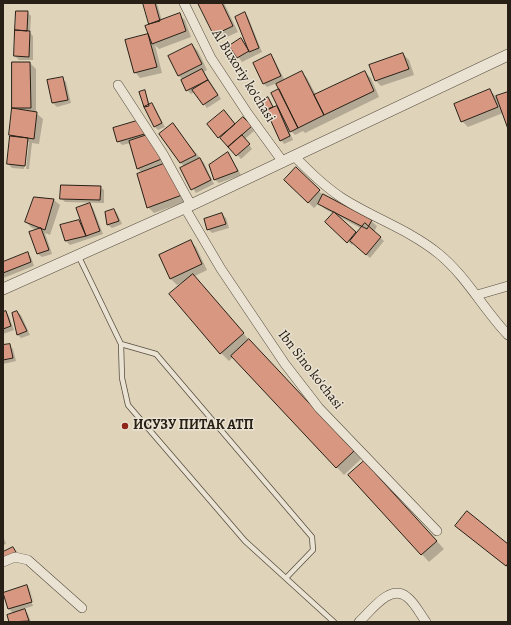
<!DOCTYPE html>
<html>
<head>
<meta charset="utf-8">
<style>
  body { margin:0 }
  #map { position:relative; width:511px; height:625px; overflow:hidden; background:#dfd3b9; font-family:Alegreya,serif }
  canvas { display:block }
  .frame { position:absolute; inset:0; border:4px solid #282016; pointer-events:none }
</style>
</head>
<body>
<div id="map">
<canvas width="511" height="625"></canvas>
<div class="frame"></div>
</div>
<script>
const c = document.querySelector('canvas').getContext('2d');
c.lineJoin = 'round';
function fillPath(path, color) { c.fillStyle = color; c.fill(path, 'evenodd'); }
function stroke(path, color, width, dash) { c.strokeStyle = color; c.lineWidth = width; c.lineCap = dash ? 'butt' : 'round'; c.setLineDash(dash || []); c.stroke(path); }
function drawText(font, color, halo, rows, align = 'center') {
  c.font = font + ' Alegreya,serif'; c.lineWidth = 3; c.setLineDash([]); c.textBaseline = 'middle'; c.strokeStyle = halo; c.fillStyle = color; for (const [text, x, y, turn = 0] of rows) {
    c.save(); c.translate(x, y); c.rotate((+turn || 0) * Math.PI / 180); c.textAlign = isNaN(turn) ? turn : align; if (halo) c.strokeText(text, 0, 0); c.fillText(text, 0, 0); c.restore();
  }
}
fillPath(new Path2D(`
  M144,3H157L162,21L179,15L185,20L191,37L159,49L155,45L162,73L140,78L135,72L127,41L150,35L152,25Z
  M199,3H224L238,32L220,40L215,34Z
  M27,12L31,16L30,33L33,36V60H19L15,56Z
  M245,14L248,17L262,52L242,62L231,46L241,40L248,48Z
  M192,45L198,51L207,70L204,72L221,99L207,108L195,92L191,94L187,90L183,80L179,76Z
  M403,54L409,60L414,75L381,86L375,80Z
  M271,56L274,59L285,81L301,72L307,78L316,95L365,72L371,78L379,97L305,133L303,131L295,135L288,128L293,140L284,144L281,140L268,112H265L260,102L269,100L274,108L278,106L280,90L277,83L267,87L264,84Z
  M13,63H30L36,69V113L43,119L39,144L32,143L29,169H26L29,142H27L24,169L12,168L8,164L13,108Z
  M62,78L66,82L71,103L57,107L53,103Z
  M490,90L496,97L508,93V127L503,113L468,127L462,121Z
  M145,92L150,105H151L155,108L165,127L158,130L154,126Z
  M227,115L236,125L243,118L254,131L245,139L252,149L241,159L208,124Z
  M140,121L187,201L154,213L148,207L142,173L138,169L131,143L122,145L118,141Z
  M173,125L204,163L214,184L196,193L181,169L185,167L180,162Z
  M228,153L241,175L219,183L215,180Z
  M296,169L325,197L371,221L377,226L374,232L384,241L370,258L353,243L352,245L330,226L334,214L325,209L319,203L314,208L285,180ZM338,216L362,229L357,234Z
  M100,187L104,190V203L65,202L61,198Z
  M35,198L54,200L60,205L50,235L45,233L52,254L42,257L38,254L39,230L32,228L26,222Z
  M90,204L93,208L103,234L70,245L66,241L61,226L79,221L83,226Z
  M114,210L117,213L122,224L112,228L108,225L106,213Z
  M222,214L226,218L229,228L212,233L208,229Z
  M190,241L196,247L207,270L193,277L251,342L361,459L344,475L233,357L229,361L221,353L187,280L177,285L171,279L160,255Z
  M27,254L31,257L34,266L3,278V263Z
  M6,312L9,316L14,330L3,334V313Z
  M17,312L21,315L30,335L21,338L18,335Z
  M9,345L13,349L16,361L3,364V346Z
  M372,470L444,549L429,562L350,475Z
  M462,531L508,545V568Z
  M3,536L6,544L3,545Z
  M27,586L30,590L35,605L29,589H27L33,606L23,609L28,614L31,622H10L8,616L14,614L9,609L4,594Z`), '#0003');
const building = new Path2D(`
  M143,3H155L160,21L149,24Z
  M198,3H222L233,26L214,35Z
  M16,11H28L27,31L15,30Z
  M245,12L259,48L249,52L235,17Z
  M180,13L186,31L152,44L145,26Z
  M15,30L30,31L29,57L14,56Z
  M148,34L157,67L134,73L125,40Z
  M241,38L249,51L237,58L229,46Z
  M192,44L202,64L178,76L168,56Z
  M403,53L409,69L375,81L369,65Z
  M271,54L281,76L263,84L253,63Z
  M12,62H30L31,108H12Z
  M202,69L208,80L186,91L181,80Z
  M302,71L324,115L298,128L276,84Z
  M365,71L374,91L324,115L314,95Z
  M63,77L68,100L52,103L47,80Z
  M208,80L218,95L203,105L192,90Z
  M279,89L298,128L290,132L271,93Z
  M490,89L498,107L461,122L454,104Z
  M145,90L149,106L144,107L139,92Z
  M508,92V129L496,96Z
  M268,97L273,107L264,112L259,102Z
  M152,103L162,123L154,127L144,107Z
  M277,106L290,136L280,141L266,110Z
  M12,108L37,112L34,139L9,135Z
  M224,110L235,124L218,138L207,124Z
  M243,117L252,126L228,147L220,138Z
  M140,120L148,133L117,142L113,128Z
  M173,123L196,155L180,163L159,134Z
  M147,135L164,158L137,169L129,141Z
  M242,135L250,144L236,156L228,147Z
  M10,136L28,138L25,166L7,164Z
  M228,152L238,171L214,180L209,165Z
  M200,158L211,180L191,190L180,168Z
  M166,163L182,195L147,208L137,174Z
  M296,167L320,190L308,203L284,180Z
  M61,185L101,186L100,200L60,199Z
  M323,194L372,220L367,229L318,204Z
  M34,197L54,199L45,230L25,222Z
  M90,203L100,231L86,236L76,208Z
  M114,209L119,221L107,225L105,212Z
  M334,212L356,232L347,243L325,222Z
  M222,213L226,224L207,230L204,219Z
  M79,220L86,236L65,241L60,225Z
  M365,223L381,237L366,255L350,241Z
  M41,228L49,250L37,254L29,232Z
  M191,240L202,264L170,279L159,255Z
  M28,252L31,262L3,273V262Z
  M193,274L244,333L220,354L169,294Z
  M6,311L11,326L3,329V312Z
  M17,311L27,331L17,335L12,313Z
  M249,339L354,451L336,468L231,356Z
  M10,344L13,358L3,360V345Z
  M364,461L437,541L421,555L348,475Z
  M467,511L508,544V563L506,566L455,526Z
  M13,547L16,552L3,558V552Z
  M27,585L32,602L8,609L3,593Z
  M25,609L29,621L9,622L7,615Z`);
fillPath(building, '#d79781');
stroke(building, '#282016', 1);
const service = new Path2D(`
  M78,255L121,344L122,378L128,405L245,541L334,622
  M121,344L156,354L312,537L313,550L286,578`);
const minor = new Path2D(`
  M184,3L211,58L248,114L283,162
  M118,85L163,154L191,205
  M294,156C309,171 324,186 342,198C373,218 410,230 439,254C467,277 483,309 508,335
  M185,208L221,269L285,364L319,408L437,531
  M477,295L508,286
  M3,562L15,557L28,560L82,608
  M359,622C371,611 390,583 407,597C415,603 420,614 426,622`);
const tertiary = new Path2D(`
  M3,289L191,205L508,55`);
stroke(service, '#564d3f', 6);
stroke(minor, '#564d3f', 10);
stroke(tertiary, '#564d3f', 12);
stroke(service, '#eae2d2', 4.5);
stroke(minor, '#eae2d2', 9);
stroke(tertiary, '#eae2d2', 11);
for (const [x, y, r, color] of [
  [125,426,4,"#8f2418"]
]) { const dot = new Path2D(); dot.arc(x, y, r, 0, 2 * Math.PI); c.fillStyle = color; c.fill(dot); stroke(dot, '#eae2d2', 1.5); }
drawText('14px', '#282016', '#eae2d2', [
  ["Al Buxoriy ko'chasi",243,76,58],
  ["Ibn Sino ko'chasi",310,370,52]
]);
drawText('bold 14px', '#282016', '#eae2d2', [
  ["ИСУЗУ ПИТАК АТП",133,426]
], 'left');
</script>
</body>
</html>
